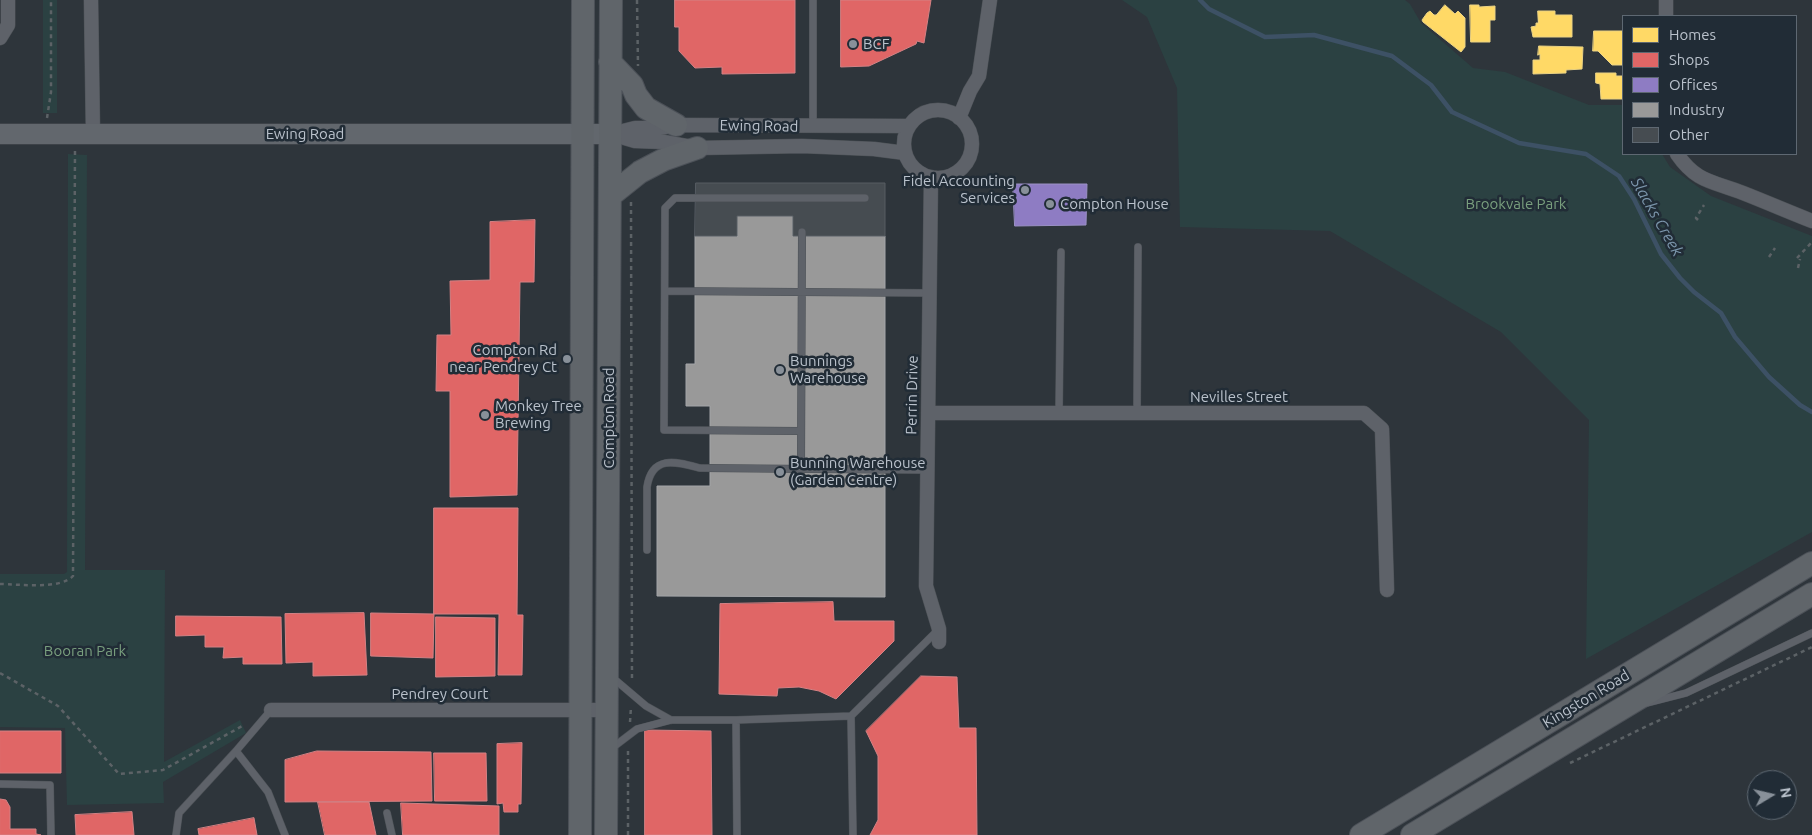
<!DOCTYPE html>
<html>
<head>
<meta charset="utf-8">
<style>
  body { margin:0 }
  #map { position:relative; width:1812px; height:835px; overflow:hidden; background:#2e353b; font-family:Ubuntu,sans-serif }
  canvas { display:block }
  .legend { position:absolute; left:1622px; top:15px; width:175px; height:140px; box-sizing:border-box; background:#212c36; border:1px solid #5e6872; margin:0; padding:6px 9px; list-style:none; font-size:15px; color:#b9c1cb }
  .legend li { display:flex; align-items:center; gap:10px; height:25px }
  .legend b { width:25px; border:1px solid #5e6872 }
  .north { position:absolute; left:1747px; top:770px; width:50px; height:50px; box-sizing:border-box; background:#212c36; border:1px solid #5e6872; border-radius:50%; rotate:81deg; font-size:14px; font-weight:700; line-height:20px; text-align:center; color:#b9c1cb }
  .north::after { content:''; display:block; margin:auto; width:18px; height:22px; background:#889099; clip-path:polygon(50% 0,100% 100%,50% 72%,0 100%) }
</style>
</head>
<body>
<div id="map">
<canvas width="1812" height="835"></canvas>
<ul class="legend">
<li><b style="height:14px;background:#ffd966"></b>Homes</li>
<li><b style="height:14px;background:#e06666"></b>Shops</li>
<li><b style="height:14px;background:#8e7cc3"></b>Offices</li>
<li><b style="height:14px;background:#999"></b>Industry</li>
<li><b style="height:14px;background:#464c51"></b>Other</li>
</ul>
<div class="north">N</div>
</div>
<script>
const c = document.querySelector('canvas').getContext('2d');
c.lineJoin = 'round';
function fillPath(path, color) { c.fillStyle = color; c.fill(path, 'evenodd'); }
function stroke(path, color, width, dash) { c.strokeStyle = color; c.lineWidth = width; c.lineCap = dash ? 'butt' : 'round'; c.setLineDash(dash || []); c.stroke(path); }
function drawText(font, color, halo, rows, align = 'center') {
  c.font = font + ' Ubuntu,sans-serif'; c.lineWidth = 5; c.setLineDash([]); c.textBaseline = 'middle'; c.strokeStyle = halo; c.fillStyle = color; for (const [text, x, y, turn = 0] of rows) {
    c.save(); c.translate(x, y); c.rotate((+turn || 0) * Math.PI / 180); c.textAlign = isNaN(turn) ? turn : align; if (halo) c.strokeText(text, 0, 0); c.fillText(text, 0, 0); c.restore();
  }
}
fillPath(new Path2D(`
  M43,0H57V113H43Z
  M1122,0H1405L1410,4L1421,23L1473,68L1505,72L1589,105H1623V154H1662L1670,167L1711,196L1812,236V532L1586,659L1589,420L1501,332L1330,231L1180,227L1177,88L1147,17Z
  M68,154L87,155L85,570H165L164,762L240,720L246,733L163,782L164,803L67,805L65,728L0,727V574H64L67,572Z`), '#2b4142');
const homes = new Path2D(`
  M1445,5L1455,14L1458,11L1465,18V47L1461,52L1423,22L1422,20L1427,13L1430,11L1434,15H1436Z
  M1470,5H1479V7L1495,6V20H1490V42H1471Z
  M1538,11H1555V15H1572V37H1533L1531,27L1536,26V23H1538Z
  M1594,31H1623V65H1612L1598,51H1593Z
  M1539,46L1583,47L1582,69L1566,70V73L1533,74V60H1540V54L1538,55Z
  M1596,73H1616V76H1623V99H1601L1600,84L1596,83Z`);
fillPath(homes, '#ffd966');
stroke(homes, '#ead284', 1);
const shops = new Path2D(`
  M675,0H795V73L722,74V67L695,68L679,51V27H675Z
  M841,0H931L924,43L917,41L916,44L869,66L841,67Z
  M535,220L534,282H520L517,495L450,497V391H436L437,335H451L450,281L490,280V222Z
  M434,508H518L517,615H523L522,675H498L499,614H434Z
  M833,602L834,621H894V641L836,699L819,691L799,687L778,688L777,696L719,694L720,604Z
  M364,613L367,675L313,676V662L286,663L285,614Z
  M371,613L434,614L433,658L371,656Z
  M176,616L281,617L282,664H243V657L223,658L224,647H205V635L176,636Z
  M436,617L495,618V676L436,677Z
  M921,676L957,677L959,728H976L977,835H870L878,820V756L866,731Z
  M645,730L711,731L712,835H645Z
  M0,731H61V773H0Z
  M522,743L521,804H518V812H504L503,803L497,804V744Z
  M317,751L431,752L432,801L285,802V760Z
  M434,753H486L487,801H435Z
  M0,799L6,800L10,807V829H36V834L41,835H0Z
  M318,802H369L376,835H325Z
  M401,803L499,806V835H403Z
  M132,812L134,835H76L75,815Z
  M254,818L257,835H199L198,829Z`);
fillPath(shops, '#e06666');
stroke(shops, '#d48184', 1);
const offices = new Path2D(`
  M1013,184H1087L1086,225L1015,226Z`);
fillPath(offices, '#8e7cc3');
stroke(offices, '#9b91c5', 1);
const industry = new Path2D(`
  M737,216H793V236H885V597L657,596V486H710V406H686V364H695V236H737Z`);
fillPath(industry, '#999');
stroke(industry, '#a3a5a8', 1);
stroke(new Path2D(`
  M1200,0L1209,9L1265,37L1314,35L1392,56L1431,85L1452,112L1519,143L1586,154L1619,176L1634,199L1661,254L1680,278L1694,292L1721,313L1735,337L1769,377L1800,405L1812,412`), '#3d5165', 4.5);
const building = new Path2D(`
  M696,183H885V236H793V216H737V236H695Z`);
fillPath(building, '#464c51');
stroke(building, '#565c63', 1);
const lane = new Path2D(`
  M813,126V0
  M665,291L930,293
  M1059,413L1061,252
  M1137,413L1138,247
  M801,431L664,430L665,208L675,198H865
  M801,468L802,232
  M647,550V487C652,454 677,462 700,468L927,470
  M613,678L646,706L671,720
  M1647,703L1686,693L1812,633
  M851,716L938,630
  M736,720L737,835
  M612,748L637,729L671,720H736L851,716L853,835
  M236,751L268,792L285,835
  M0,784L50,785L51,835
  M387,813L392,835
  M176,835L179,813L236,751L271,710`);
const street = new Path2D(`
  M91,0L93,134
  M1666,0V16
  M0,38L8,25V0
  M904 144a34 34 0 1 1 68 0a34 34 0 1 1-68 0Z
  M959,118L970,91L979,76L990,0
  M611,134L635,128H661L676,125L909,126
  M611,134L635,141L664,142L697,148L802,146L874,149L905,153
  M1677,154C1697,183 1713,181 1743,193C1766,202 1789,212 1812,221
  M931,177L926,586L939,629V642
  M928,413H1364L1382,429L1387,590
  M271,710H608`);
const secondary = new Path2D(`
  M0,134H611`);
const primary = new Path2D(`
  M610,62L632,85L636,95L646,108L676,125
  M610,196L640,172L663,160L697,148
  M580,835L583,0
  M606,835L611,0
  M1361,835L1812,563
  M1412,835L1812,594`);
stroke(lane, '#4c5156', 8);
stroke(street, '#4c5156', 15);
stroke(secondary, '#4c5156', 21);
stroke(primary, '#4c5158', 24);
stroke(new Path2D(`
  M637,0L638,66
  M47,118L51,92V0
  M631,202L632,682
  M1698,220L1696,218L1704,205
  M1769,257L1775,248
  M1797,258L1812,242
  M1798,268L1800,259
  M0,584C19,584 60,590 73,576L75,150
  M0,673L58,706L119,774L163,770L244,725
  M630,722L631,707
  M1570,763L1812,647
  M628,835V747`), '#5c6266', 2.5, [4, 4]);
stroke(lane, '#5e6269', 7);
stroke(street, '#5e6269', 14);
stroke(secondary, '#62676d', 20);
stroke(primary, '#60656a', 22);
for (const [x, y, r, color] of [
  [853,44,5,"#889099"],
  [1025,190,5,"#889099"],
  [1050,204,5,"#889099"],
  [567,359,5,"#889099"],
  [780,370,5,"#889099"],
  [485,415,5,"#889099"],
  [780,472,5,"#889099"]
]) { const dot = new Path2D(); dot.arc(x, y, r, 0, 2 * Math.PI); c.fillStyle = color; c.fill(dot); stroke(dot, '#212c36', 2); }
drawText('15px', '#b9c1cb', '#212c36', [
  ["BCF",863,44],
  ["Fidel Accounting",1015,181,"right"],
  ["Services",1015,198,"right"],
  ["Compton House",1060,204],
  ["Compton Rd",557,350,"right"],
  ["near Pendrey Ct",557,367,"right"],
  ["Bunnings",790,361],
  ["Warehouse",790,378],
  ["Monkey Tree",495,406],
  ["Brewing",495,423],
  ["Bunning Warehouse",790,463],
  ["(Garden Centre)",790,480]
], 'left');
drawText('15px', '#b9c1cb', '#212c36', [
  ["Ewing Road",759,126,1],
  ["Ewing Road",305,134],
  ["Perrin Drive",912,395,-89],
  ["Nevilles Street",1239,397],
  ["Compton Road",609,418,-90],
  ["Pendrey Court",440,694],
  ["Kingston Road",1586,699,-31]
]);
drawText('15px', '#799f7e', '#212c36', [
  ["Brookvale Park",1516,204],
  ["Booran Park",85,651]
]);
drawText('italic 16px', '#7b95ab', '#212c36', [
  ["Slacks Creek",1657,217,60]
]);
</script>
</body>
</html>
